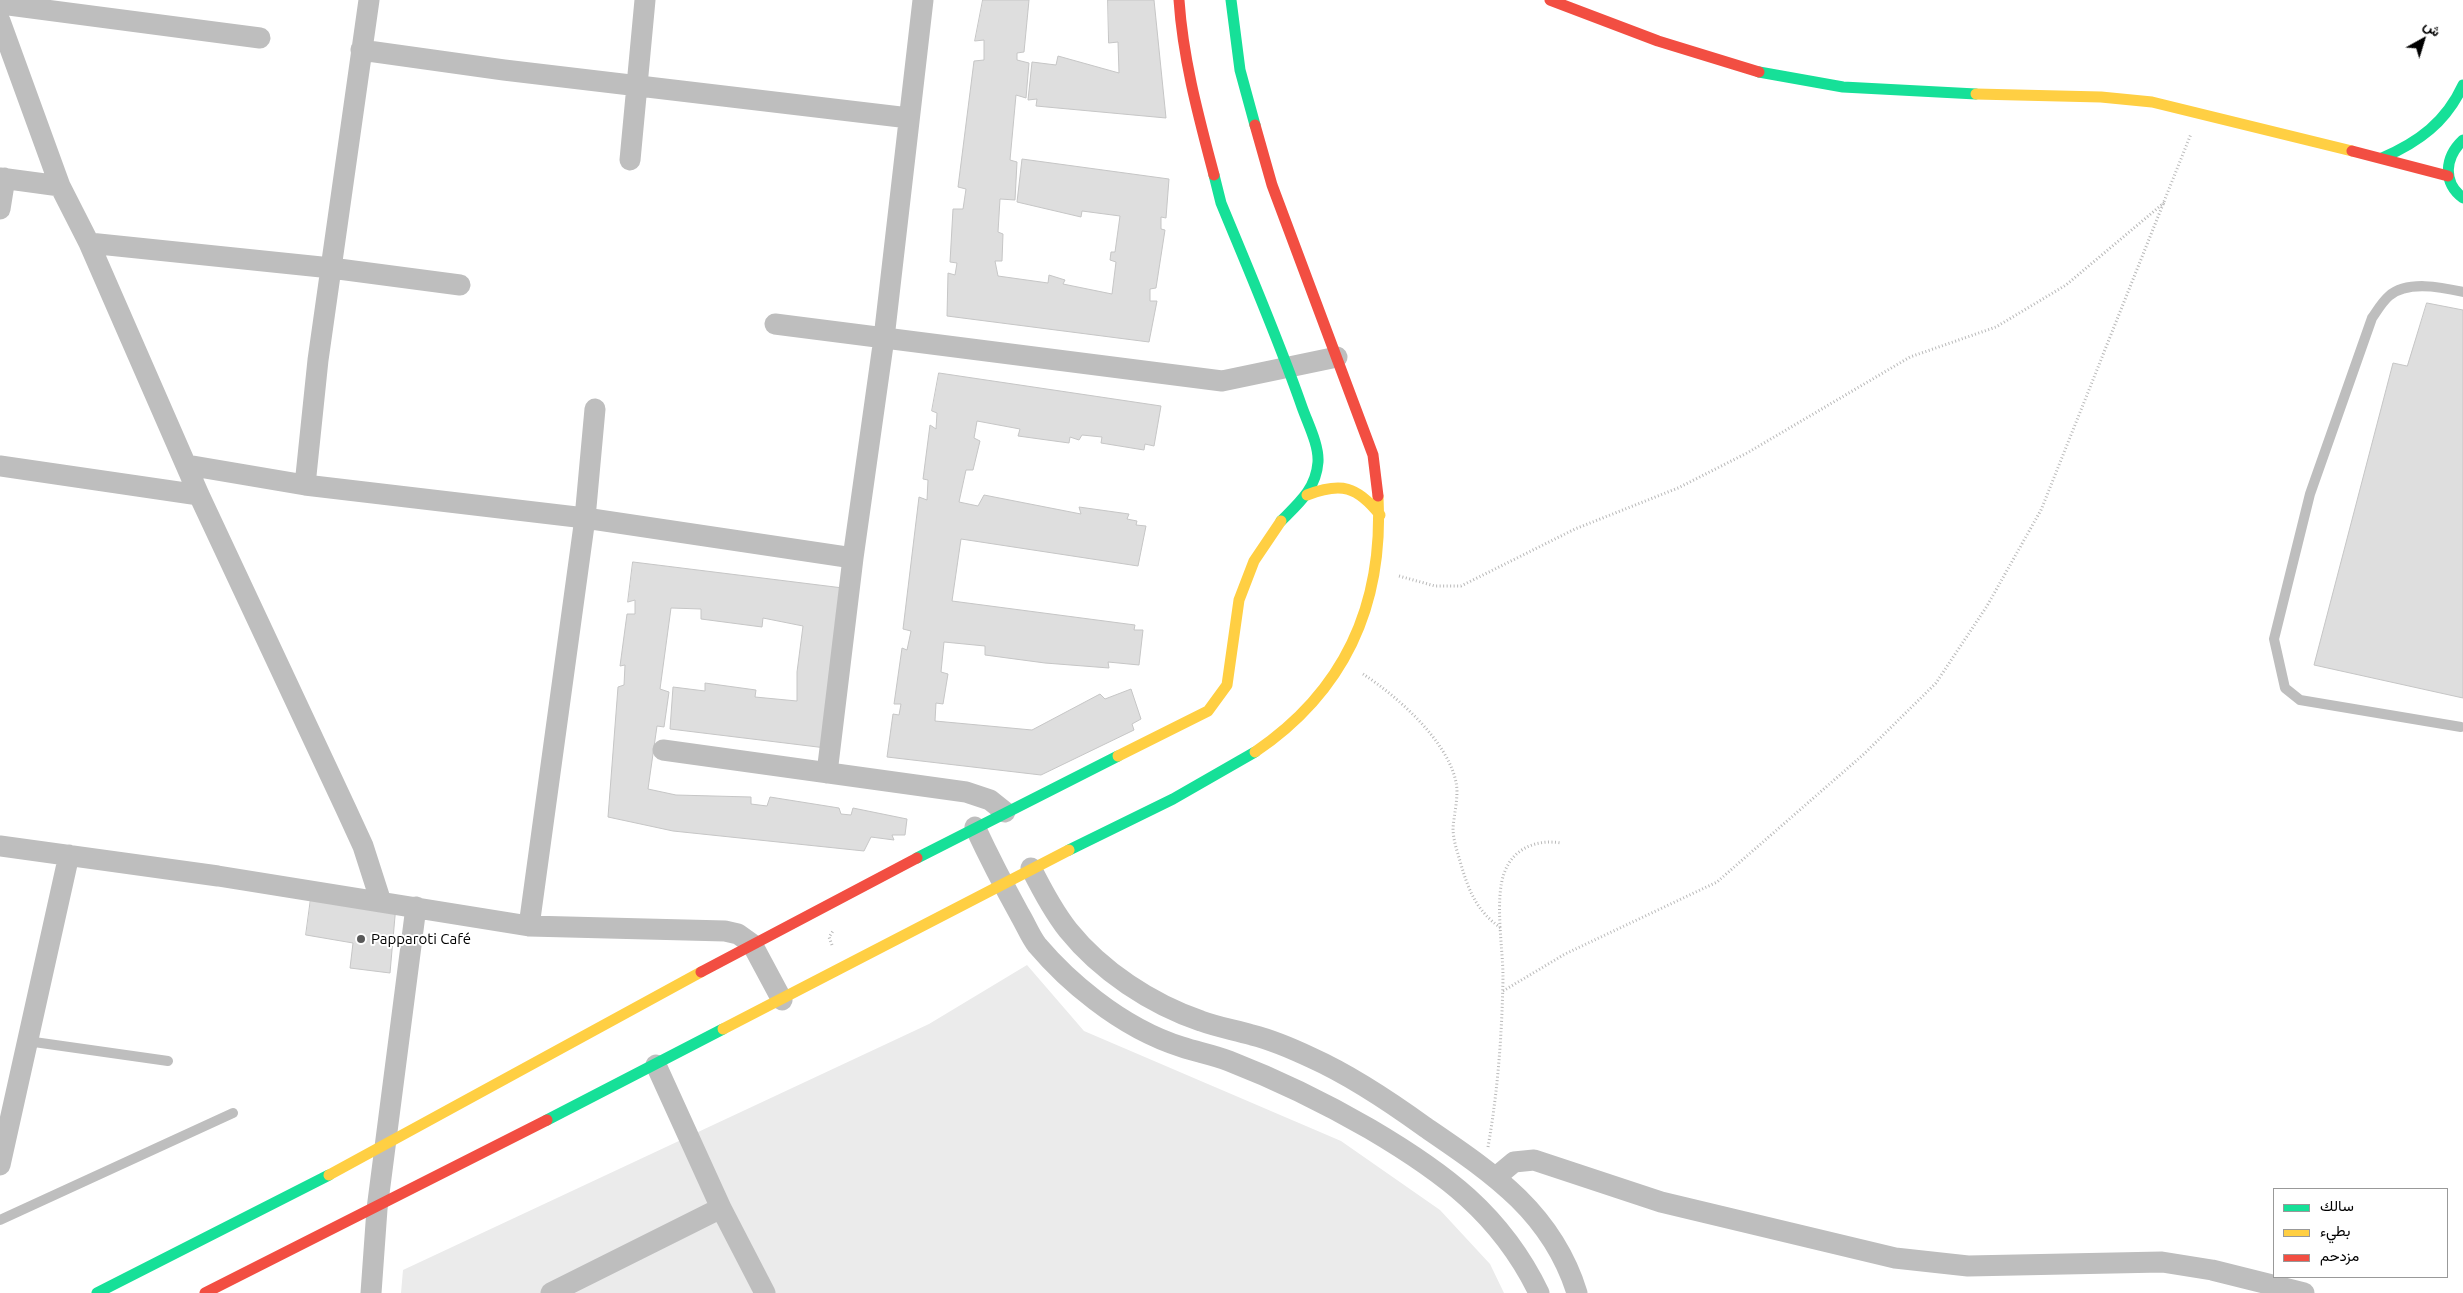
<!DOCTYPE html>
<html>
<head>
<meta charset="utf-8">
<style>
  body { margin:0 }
  #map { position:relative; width:2463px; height:1293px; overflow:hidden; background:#fff; font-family:Ubuntu,Vazirmatn,sans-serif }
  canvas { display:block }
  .legend { position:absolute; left:2273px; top:1188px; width:175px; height:90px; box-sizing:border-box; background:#fff; border:1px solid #999; margin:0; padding:6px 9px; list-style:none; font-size:15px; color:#000 }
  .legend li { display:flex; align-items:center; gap:10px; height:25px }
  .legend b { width:25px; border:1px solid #999 }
  .north { position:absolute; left:2398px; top:15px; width:50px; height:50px; -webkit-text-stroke:4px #fff; paint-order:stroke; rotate:39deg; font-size:14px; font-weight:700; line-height:20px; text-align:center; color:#000 }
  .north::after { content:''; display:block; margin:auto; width:18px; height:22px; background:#000; clip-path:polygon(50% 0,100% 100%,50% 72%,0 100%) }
</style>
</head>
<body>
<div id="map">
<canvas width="2463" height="1293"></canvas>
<ul class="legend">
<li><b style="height:6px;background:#16e098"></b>سالك</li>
<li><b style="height:6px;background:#ffcf43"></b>بطيء</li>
<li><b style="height:6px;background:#f24e42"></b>مزدحم</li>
</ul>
<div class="north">ش</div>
</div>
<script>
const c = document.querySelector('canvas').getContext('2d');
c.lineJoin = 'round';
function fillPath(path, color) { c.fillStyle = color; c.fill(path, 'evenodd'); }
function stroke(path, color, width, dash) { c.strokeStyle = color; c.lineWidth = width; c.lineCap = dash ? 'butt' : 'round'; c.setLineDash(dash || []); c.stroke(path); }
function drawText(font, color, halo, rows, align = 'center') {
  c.font = font + ' Ubuntu,sans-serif'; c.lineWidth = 4; c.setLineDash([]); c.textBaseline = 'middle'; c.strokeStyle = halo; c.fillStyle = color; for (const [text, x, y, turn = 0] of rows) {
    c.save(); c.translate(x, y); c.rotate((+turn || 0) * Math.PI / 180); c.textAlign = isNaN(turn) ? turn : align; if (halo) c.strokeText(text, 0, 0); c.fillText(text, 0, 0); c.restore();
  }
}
fillPath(new Path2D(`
  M1027,965L1084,1031L1341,1141L1440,1210L1490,1264L1504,1293H401L403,1270L929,1024Z`), '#ebebeb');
const building = new Path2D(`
  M983,0H1029L1024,52L1017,53V60L1029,63L1026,98L1016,95L1010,160L1017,162L1015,200L1000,199L998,232L1003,234L1002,261H995L998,276L1048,283L1049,275L1065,280L1063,284L1112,294L1116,262L1110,260L1111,252H1115L1120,216L1082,211L1081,217L1017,202L1022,159L1169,179L1166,218L1161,217V229L1165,230L1156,288L1150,289V301H1157L1149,342L947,316L948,273L955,275L957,263L950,262L953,209H963L966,189L958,187L974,61L984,60V40L975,41Z
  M1108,0H1154L1166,118L1036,106L1037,99L1028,100L1032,62L1056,65L1058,56L1119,73L1118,42L1109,43Z
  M2427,303L2463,310V698L2314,665L2393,363L2407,366Z
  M939,373L1161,406L1154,446L1145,444L1144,450L1101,443L1102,437L1082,435L1079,440L1070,437L1069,443L1018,436L1020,429L977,421L974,438L980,441L973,470H966L959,502L978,506L984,495L1081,514L1079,507L1129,514L1127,519L1137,521L1136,525L1146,526L1138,566L961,539L952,601L1135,625L1134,630H1143L1139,665L1108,662L1109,668L1045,663L985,655V646L944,642L941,672L948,674L943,704L936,703L935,721L1032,730L1100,694L1105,699L1131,689L1141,719L1132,724L1134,730L1041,775L887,757L893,714L899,715L901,704H894L902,648L907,650L911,631L903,629L919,497L927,500L928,480L923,479L930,425L936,429L937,413L932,411Z
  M633,562L843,588L826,748L670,729L673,687L705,691V683L756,690L755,697L797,701V672L803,626L763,618L762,627L701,619V609L671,608L660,689L669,692L664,727L657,726L648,789L676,795L751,797V804L767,806L770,797L839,808L841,814L851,815L853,808L907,819L905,835H892L894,840L871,837L864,851L673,831L608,817L618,687L624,685L625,665L620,666L627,614H635V600L628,602Z
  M311,898L396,905L390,973L350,968L353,943L306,935Z`);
fillPath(building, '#dedede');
stroke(building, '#c6c6c6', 1);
stroke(new Path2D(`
  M1399,576L1435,586H1461L1575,529L1678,488L1747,453L1910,357L1996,327L2066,285L2165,202
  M1363,674C1398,697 1447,740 1456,782C1459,796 1454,814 1453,828C1453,839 1457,851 1460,861C1468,889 1476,911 1501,928
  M832,945L829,937L833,931
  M1503,991L1565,954L1717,882L1864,754L1936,683L1987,606L2041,510L2191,134
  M1488,1147C1498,1090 1502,1034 1503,977C1503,948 1494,897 1505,871C1514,848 1537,839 1561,843`), '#b9b9b9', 3, [1, 2.5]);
stroke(new Path2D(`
  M2461,727L2300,700L2285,688L2274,639L2310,494L2372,318C2377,311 2382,302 2389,296C2407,280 2442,287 2463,292
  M27,1041L168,1061
  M0,1220L233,1113`), '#bebebe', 10);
stroke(new Path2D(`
  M0,4L260,38
  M0,21L60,186L89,243L199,495L346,809L363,846L381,902
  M361,50L504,70L909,118
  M630,160L645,0
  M0,178L60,186
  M0,209L5,178
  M89,243L331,268L460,285
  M775,324L1222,381L1337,357
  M187,465L305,485L585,518L853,558
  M0,466L199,495
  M305,485L318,360L369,0
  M663,750L966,792L990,800L1005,812
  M827,773L853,558L884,338L923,0
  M975,827C989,857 1004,886 1020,915C1026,925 1030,936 1037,945C1054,965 1074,984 1095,1000C1121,1020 1150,1037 1182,1047C1197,1052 1214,1055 1229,1061C1278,1080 1325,1103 1370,1129C1443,1172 1501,1214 1539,1293
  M0,846L218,876L529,926L725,931L738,934L752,944L782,1000
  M1031,868C1042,890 1053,911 1068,930C1101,971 1151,1004 1201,1021C1217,1027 1235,1030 1252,1035C1272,1040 1293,1049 1312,1058C1352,1076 1389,1101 1425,1127C1491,1172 1552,1212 1577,1293
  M529,926L585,518L595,409
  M656,1065L721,1208L765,1293
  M0,1165L69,855
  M1496,1177L1514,1162L1534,1160L1661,1202L1895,1258L1968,1266L2162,1262L2212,1270L2304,1293
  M371,1293L377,1209L416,907
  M551,1293L721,1208`), '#bebebe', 21);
stroke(new Path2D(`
  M1231,0L1240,70L1255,125
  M1759,72L1843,87L1976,94
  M2463,140C2445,157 2442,182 2463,198
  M2382,158C2419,142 2446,122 2463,85
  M1214,175L1221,203C1249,271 1278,338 1302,407C1308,424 1319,445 1318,462C1316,489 1299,503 1281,521
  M1069,850L1173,799L1255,752
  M917,858L1118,756
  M547,1120L723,1029
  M97,1293L329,1175`), '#16e098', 11);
stroke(new Path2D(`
  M1976,94L2101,97L2152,102L2352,151
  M1307,495C1341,482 1357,486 1380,515
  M1255,752C1345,691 1384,604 1378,496
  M1118,756L1208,711L1227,685L1239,600L1254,561L1281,521
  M723,1029L1069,850
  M329,1175L701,972`), '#ffcf43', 11);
stroke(new Path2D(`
  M1179,0C1183,60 1199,118 1214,175
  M1550,0L1658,41L1759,72
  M1255,125L1272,185L1373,455L1378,496
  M2352,151L2448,176
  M701,972L917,858
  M205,1293L547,1120`), '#f24e42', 11);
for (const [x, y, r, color] of [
  [361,939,5,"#595959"]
]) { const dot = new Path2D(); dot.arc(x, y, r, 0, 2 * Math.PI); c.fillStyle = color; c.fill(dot); stroke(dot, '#fff', 2); }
drawText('15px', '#000', '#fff', [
  ["Papparoti Café",371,939]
], 'left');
</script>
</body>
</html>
